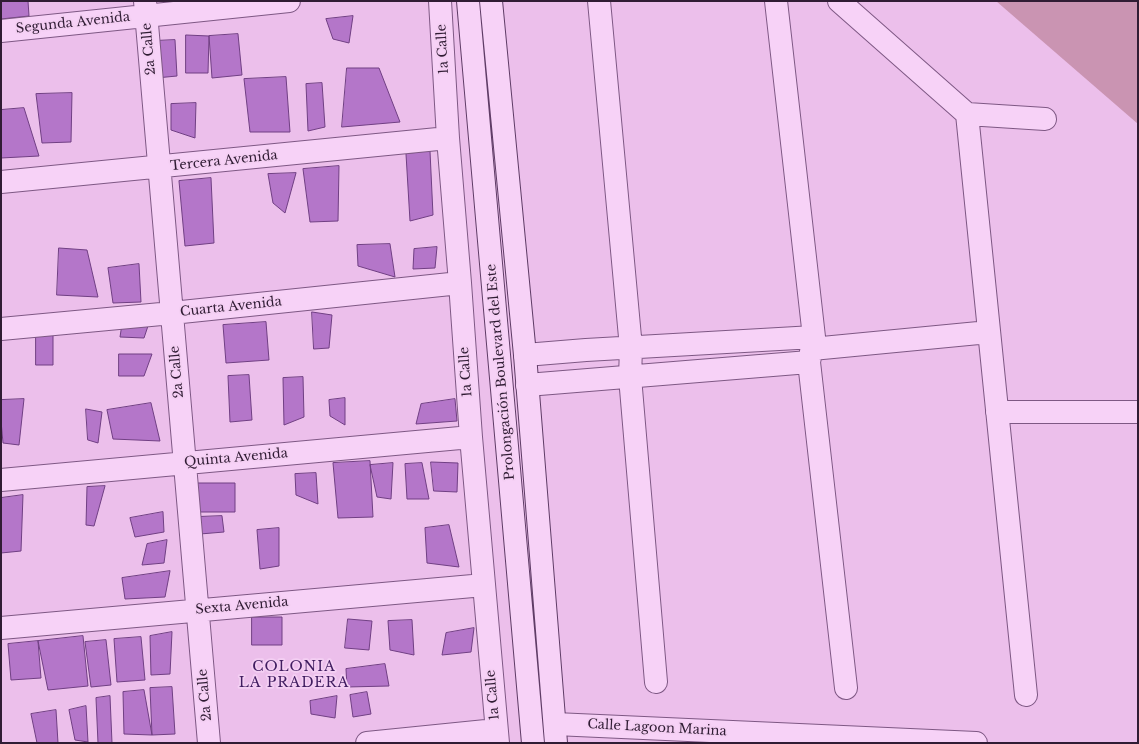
<!DOCTYPE html>
<html>
<head>
<meta charset="utf-8">
<style>
  body { margin:0 }
  #map { position:relative; width:1139px; height:744px; overflow:hidden; background:#ecbfeb; font-family:"Libre Baskerville",serif }
  canvas { display:block }
  .frame { position:absolute; inset:0; border:2px solid #301c34; pointer-events:none }
</style>
</head>
<body>
<div id="map">
<canvas width="1139" height="744"></canvas>
<div class="frame"></div>
</div>
<script>
const c = document.querySelector('canvas').getContext('2d');
c.lineJoin = 'round';
function fillPath(path, color) { c.fillStyle = color; c.fill(path, 'evenodd'); }
function stroke(path, color, width, dash) { c.strokeStyle = color; c.lineWidth = width; c.lineCap = dash ? 'butt' : 'round'; c.setLineDash(dash || []); c.stroke(path); }
function drawText(font, color, halo, rows, align = 'center') {
  c.font = font + ' "Libre Baskerville",serif'; c.lineWidth = 3.5; c.setLineDash([]); c.textBaseline = 'middle'; c.strokeStyle = halo; c.fillStyle = color; for (const [text, x, y, turn = 0] of rows) {
    c.save(); c.translate(x, y); c.rotate((+turn || 0) * Math.PI / 180); c.textAlign = isNaN(turn) ? turn : align; if (halo) c.strokeText(text, 0, 0); c.fillText(text, 0, 0); c.restore();
  }
}
fillPath(new Path2D(`
  M996,1H1138V124Z`), '#ca94b2');
const building = new Path2D(`
  M1,1H28L29,16L1,19Z
  M353,16L349,43L333,39L326,19Z
  M238,34L242,75L212,78L209,36Z
  M186,35L209,36L208,73H186Z
  M175,40L177,76L156,78L154,41Z
  M347,68H379L400,122L342,127Z
  M286,77L290,132H250L244,79Z
  M322,83L325,127L308,131L306,84Z
  M72,93L71,142L42,143L36,94Z
  M196,103L195,138L171,130V104Z
  M24,108L39,156L1,158V110Z
  M430,151L433,215L410,221L406,154Z
  M339,166L338,221L310,222L303,169Z
  M296,173L285,213L273,203L268,174Z
  M211,178L214,243L185,246L179,181Z
  M390,244L395,277L358,266L357,245Z
  M437,247L435,268L413,269L414,249Z
  M59,248L87,250L98,297L57,295Z
  M139,264L141,302L113,303L108,268Z
  M312,312L332,315L329,348L314,349Z
  M266,322L269,360L226,363L223,325Z
  M149,323L144,338L120,337L122,324Z
  M36,335H53V365H36Z
  M119,354H152L144,376H119Z
  M249,375L252,420L230,422L228,376Z
  M303,377L304,417L284,425L283,378Z
  M345,398V425L330,416L329,400Z
  M24,399L19,445L3,443L1,421V400Z
  M455,399L457,421L416,424L421,404Z
  M151,403L160,441L113,439L107,410Z
  M86,409L102,412L98,443L88,440Z
  M370,461L373,517L338,518L333,463Z
  M431,462L458,463L457,492L434,491Z
  M393,463L391,499L377,497L370,465Z
  M422,463L429,499H407L405,464Z
  M316,473L318,504L296,495L295,474Z
  M193,483H235V512H193Z
  M105,486L94,526L86,525L87,487Z
  M23,495L21,551L1,553V498Z
  M163,512L164,532L135,537L130,518Z
  M222,516L224,532L200,534L197,517Z
  M449,525L459,567L427,563L425,528Z
  M279,528V566L260,569L257,530Z
  M167,540L164,563L142,565L147,544Z
  M170,571L165,597L125,599L122,578Z
  M252,617H282V645H252Z
  M348,619L372,621L369,650L345,648Z
  M412,620L414,655L390,650L388,621Z
  M474,628L471,652L442,655L446,633Z
  M172,632L170,674L151,675L150,636Z
  M83,636L88,686L48,690L38,641Z
  M141,637L145,680L117,682L114,639Z
  M106,640L111,685L91,687L85,642Z
  M38,641L41,678L11,680L8,644Z
  M385,664L389,686L347,687L346,669Z
  M172,687L175,734L152,735L150,688Z
  M144,690L152,735L124,734L123,692Z
  M367,692L371,714L353,717L350,695Z
  M110,696L112,743H98L96,698Z
  M337,696L335,718L311,714L310,701Z
  M86,706L88,742L75,740L69,710Z
  M56,710L58,743H37L31,714Z`);
fillPath(building, '#b476c9');
stroke(building, '#703f83', 1);
const street = new Path2D(`
  M145,1L209,743
  M440,1L448,138L460,283L471,437L498,743
  M599,1L631,348L630,377L656,682
  M776,1L814,337L809,362L846,688
  M839,1L967,114L1045,119
  M1,31L289,1
  M967,114L1026,695
  M1,182L448,138
  M1,329L172,313L460,283
  M812,349L989,332
  M525,355L586,350L814,337
  M527,385L809,362
  M997,412H1138
  M1,480L471,437
  M1,628L484,585
  M555,724L976,743
  M367,743L496,730`);
const secondary = new Path2D(`
  M468,1L533,743
  M491,1L525,355L556,743`);
stroke(street, '#7e5884', 24);
stroke(secondary, '#5f3c66', 24);
stroke(street, '#f7d2f7', 22);
stroke(secondary, '#f7d2f7', 22);
drawText('13px', '#301c34', '#f4cff3', [
  ["Segunda Avenida",73,23,-6],
  ["2a Calle",149,49,-95],
  ["1a Calle",443,49,-93],
  ["Tercera Avenida",224,161,-6],
  ["Cuarta Avenida",231,307,-6],
  ["2a Calle",177,372,-95],
  ["1a Calle",466,372,-94],
  ["Prolongación Boulevard del Este",501,372,-95],
  ["Quinta Avenida",236,458,-5],
  ["Sexta Avenida",242,606,-5],
  ["2a Calle",205,695,-95],
  ["1a Calle",493,695,-95],
  ["Calle Lagoon Marina",657,728,3]
]);
c.letterSpacing = '1px';
drawText('14px', '#401d60', '#f4cff3', [
  ["COLONIA",294,667],
  ["LA PRADERA",294,683]
]);
c.letterSpacing = '0px';
</script>
</body>
</html>
